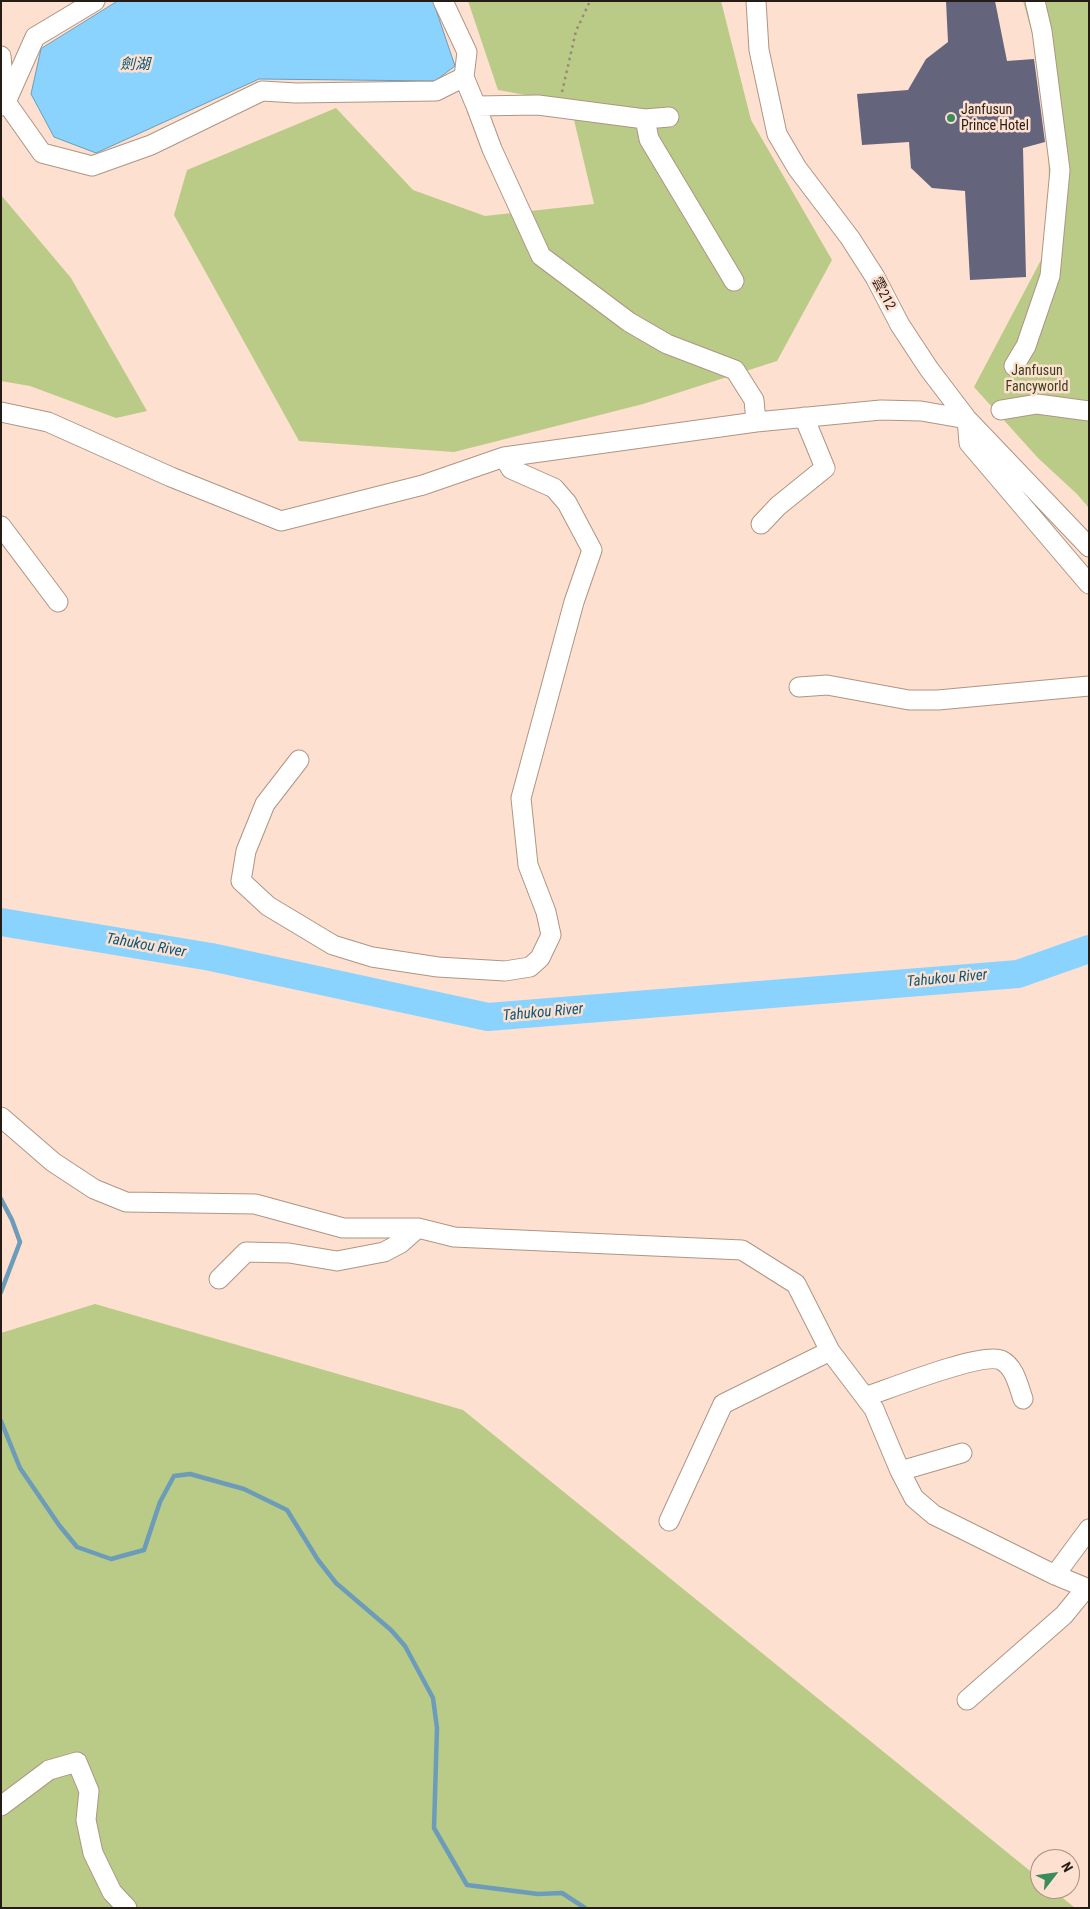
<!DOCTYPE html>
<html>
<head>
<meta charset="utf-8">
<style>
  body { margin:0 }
  #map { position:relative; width:1090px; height:1909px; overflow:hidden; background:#fde0cf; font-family:"Roboto Condensed",sans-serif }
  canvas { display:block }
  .frame { position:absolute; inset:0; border:2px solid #261c16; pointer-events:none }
  .north { position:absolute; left:1030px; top:1849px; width:50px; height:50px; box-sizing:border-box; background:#fde0cf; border:1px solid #a79285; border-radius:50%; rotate:60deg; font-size:14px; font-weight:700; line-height:20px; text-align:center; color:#261c16 }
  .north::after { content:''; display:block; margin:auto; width:18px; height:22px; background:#3a8c5d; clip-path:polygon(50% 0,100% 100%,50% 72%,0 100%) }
</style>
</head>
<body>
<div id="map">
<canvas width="1090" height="1909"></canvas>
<div class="frame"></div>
<div class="north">N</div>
</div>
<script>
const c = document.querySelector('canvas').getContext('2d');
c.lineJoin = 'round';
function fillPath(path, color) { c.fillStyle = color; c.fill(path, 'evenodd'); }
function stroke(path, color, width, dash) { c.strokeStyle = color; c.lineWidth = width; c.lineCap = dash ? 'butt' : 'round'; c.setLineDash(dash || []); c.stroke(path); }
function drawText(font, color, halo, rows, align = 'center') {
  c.font = font + ' "Roboto Condensed","Noto Sans TC",sans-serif'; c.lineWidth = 5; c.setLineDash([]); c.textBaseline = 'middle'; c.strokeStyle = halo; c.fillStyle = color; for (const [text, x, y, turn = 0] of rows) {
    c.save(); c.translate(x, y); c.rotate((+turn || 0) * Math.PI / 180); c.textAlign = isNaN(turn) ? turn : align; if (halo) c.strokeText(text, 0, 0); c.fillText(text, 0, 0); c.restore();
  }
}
fillPath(new Path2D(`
  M468,1H721L751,120L832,260L777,361L643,404L454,452L299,441L174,215L187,170L336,108L413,190L485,216L594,204L570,103L498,90Z
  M1023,1H1089V508L1077,494L1038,458L974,387L1050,243L1048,126L1039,58Z
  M1,195L71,278L147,411L116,418L30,386L1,381Z
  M95,1304L463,1410L1040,1879V1889H1052L1075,1908H1V1333Z`), '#b9cb86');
const water = new Path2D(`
  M118,1H433L455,66L435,81L259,79L96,153L54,137L31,94L41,49Z`);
fillPath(water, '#8ad3ff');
stroke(water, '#6c9cb9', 1);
stroke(new Path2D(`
  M1,1199L12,1220L20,1242L1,1292
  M1,1421L20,1468L59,1525L77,1547L111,1559L144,1550L160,1502L174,1476L190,1474L244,1489L287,1510L318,1560L336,1583L391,1630L405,1646L433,1698L437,1728L434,1828L467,1885L538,1894L562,1893L585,1908`), '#6c9cb9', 4.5);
stroke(new Path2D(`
  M1,922L211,957L488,1017L1018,974L1089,949`), '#8ad3ff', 28);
fillPath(new Path2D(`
  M946,1H995L1007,61L1034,59L1045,142L1023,148L1026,277L970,280L965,191L932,188L911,168L909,142L862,145L857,94L908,90L926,59L948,42Z`), '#65647d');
const minor = new Path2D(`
  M756,1L759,50L777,134L797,168L850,238L875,277L900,325L929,369L967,419L1089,547
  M1,56L5,99
  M464,77L476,106L538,105L645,119L669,117
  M6,102L35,37L95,1
  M1,106L6,102L42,153L92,166L151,145L262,91L296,93L436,91L464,77L467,52L443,1
  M476,106L492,149L541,256L629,322L667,344L735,370L754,400L756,422
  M645,119L649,139L734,281
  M1014,366L1026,346L1050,276L1060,170L1042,31L1035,1
  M1001,410L1037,404L1089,411
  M1,412L48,422L171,477L281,521L423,485L504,457L756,422L881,410L921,411L967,419
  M967,419L969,443L1089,584
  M761,524L778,506L825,468L804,417
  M1,526L58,602
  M799,687L827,685L909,700H938L1089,686
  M299,760L265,804L246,851L241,881L268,906L333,945L372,957L438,967L505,971L530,967L540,958L551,935L546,912L528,865L521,798L574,602L592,550L567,503L554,488L511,469L504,457
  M1,1117L53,1162L94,1189L126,1202L255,1204L343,1228H418L454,1237L742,1250L796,1284L830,1351L874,1409L900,1471L914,1498L934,1515L1055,1575L1089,1589
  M219,1279L246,1252L289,1253L337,1261L384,1252L401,1243L418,1228
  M865,1397C889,1389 981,1352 1001,1360C1015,1367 1018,1385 1023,1399
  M900,1471L962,1453
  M669,1521L723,1404L830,1351
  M1055,1575L1089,1529
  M967,1700L1064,1615L1086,1588
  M1,1806L49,1770L77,1762L89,1791L86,1820L93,1853L112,1892L127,1908`);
stroke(minor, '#af9584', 21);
stroke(new Path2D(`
  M562,92L576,31L590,1`), '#9b877b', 2.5, [2.5, 4]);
stroke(minor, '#fff', 19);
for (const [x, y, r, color] of [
  [951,118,5,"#3a8c5d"]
]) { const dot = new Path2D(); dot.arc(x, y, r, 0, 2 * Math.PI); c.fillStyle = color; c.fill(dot); stroke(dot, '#fde0cf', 2); }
drawText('14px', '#261c16', '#fde0cf', [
  ["Janfusun",961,110],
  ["Prince Hotel",961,126]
], 'left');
drawText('14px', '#261c16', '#fde0cf', [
  ["雲212",883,294,62]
]);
drawText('14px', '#38411b', '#fde0cf', [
  ["Janfusun",1037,371],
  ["Fancyworld",1037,387]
]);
drawText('italic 15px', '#07577a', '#fde0cf', [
  ["劍湖",135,65],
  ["Tahukou River",146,946,10],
  ["Tahukou River",947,979,-5],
  ["Tahukou River",543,1013,-5]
]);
</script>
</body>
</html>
